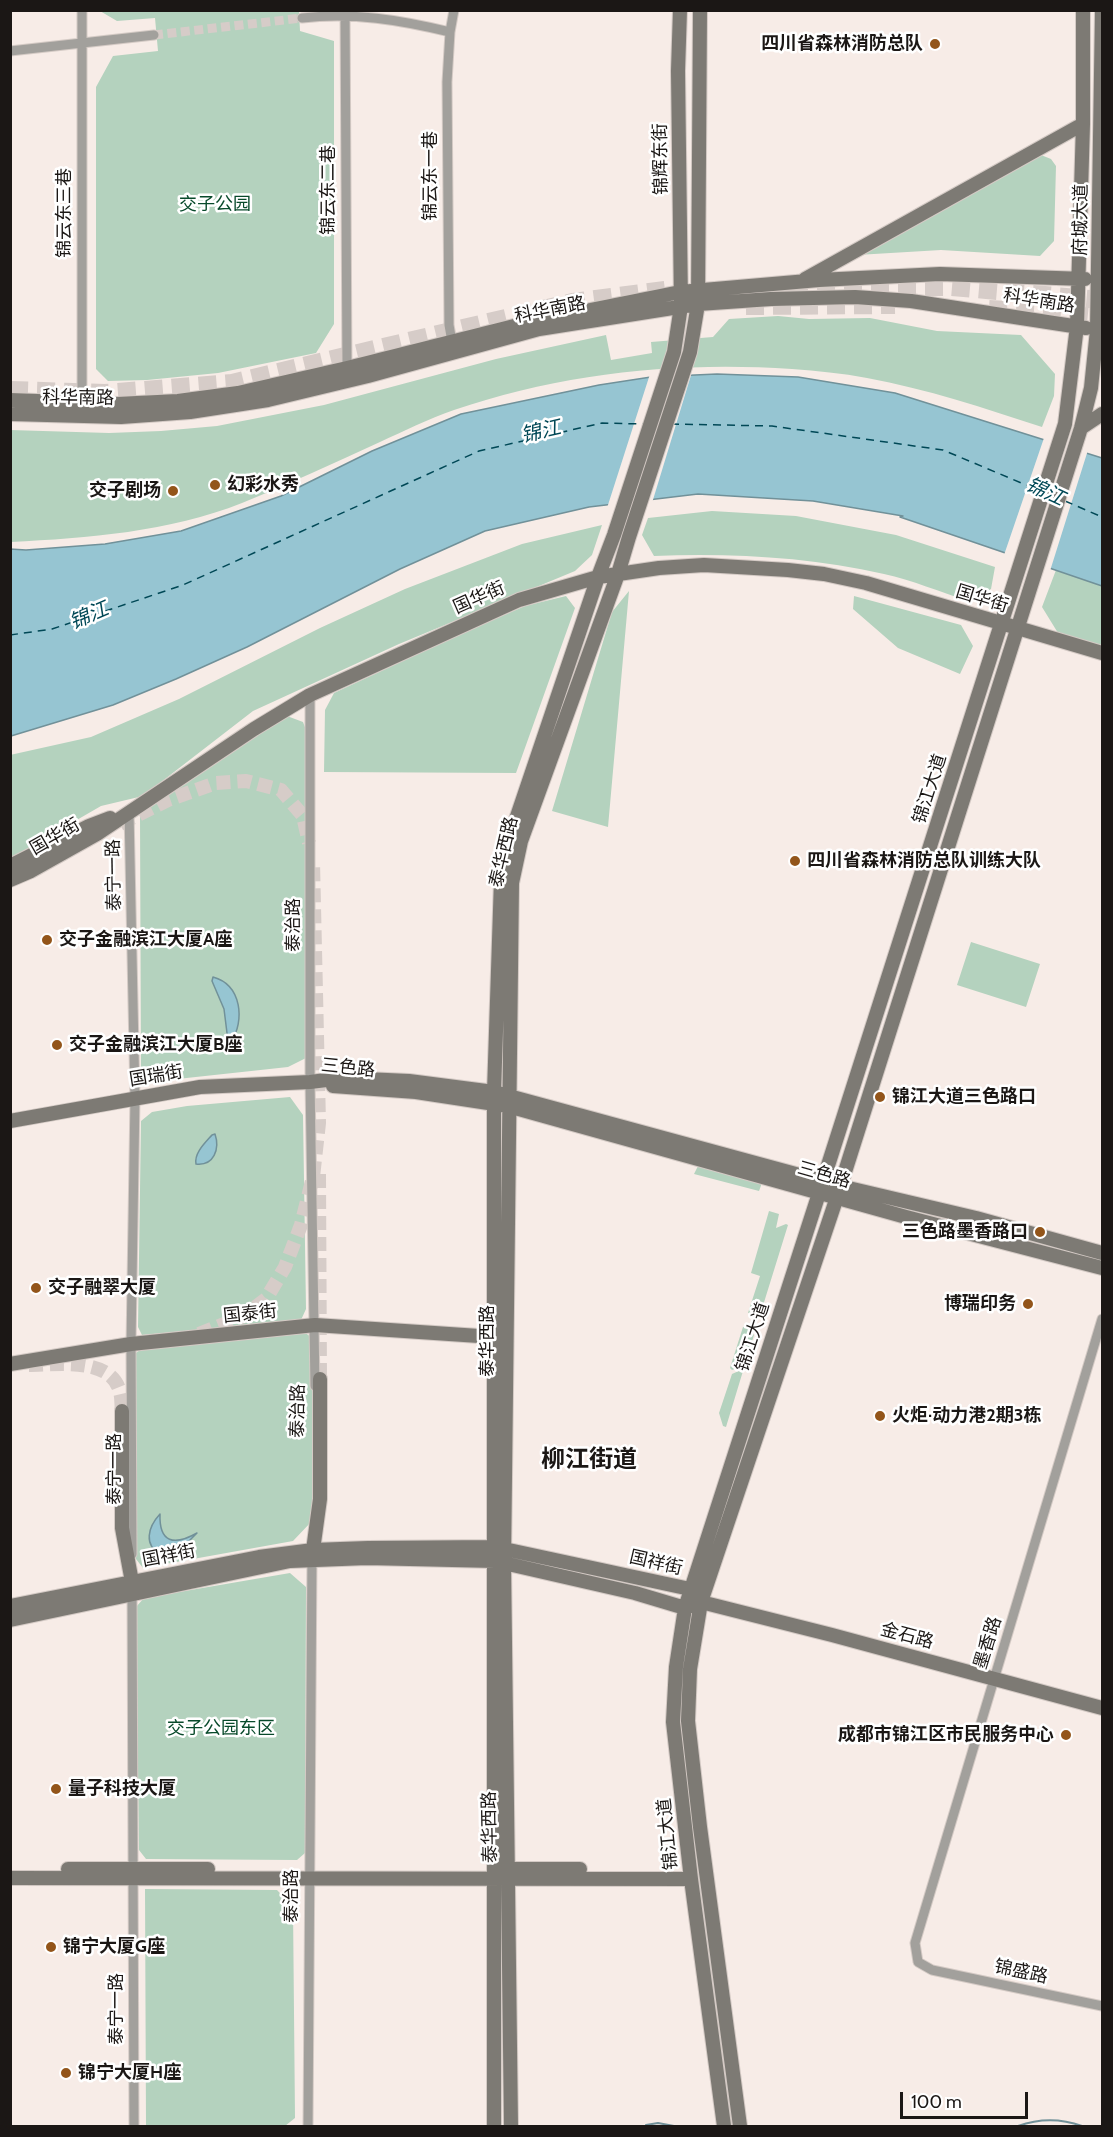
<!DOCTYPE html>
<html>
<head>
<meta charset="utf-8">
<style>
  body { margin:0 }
  #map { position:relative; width:1113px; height:2137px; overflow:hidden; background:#f7ece7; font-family:Cabin,sans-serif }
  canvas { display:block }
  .frame { position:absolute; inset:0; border:12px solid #1b1715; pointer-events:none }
  .scale { position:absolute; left:900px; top:2092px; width:128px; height:27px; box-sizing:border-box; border:3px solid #1b1715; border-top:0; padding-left:8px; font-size:18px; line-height:21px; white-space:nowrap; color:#1b1715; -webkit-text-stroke:4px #fff; paint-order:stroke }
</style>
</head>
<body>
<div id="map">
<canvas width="1113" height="2137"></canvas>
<div class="frame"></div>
<div class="scale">100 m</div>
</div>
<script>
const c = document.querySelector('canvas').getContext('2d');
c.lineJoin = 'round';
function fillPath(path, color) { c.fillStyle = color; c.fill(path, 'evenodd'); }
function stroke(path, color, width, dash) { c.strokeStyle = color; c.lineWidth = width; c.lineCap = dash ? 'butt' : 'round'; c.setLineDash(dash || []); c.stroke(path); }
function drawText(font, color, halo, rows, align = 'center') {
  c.font = font + ' Cabin,"Noto Sans SC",sans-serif'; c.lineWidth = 5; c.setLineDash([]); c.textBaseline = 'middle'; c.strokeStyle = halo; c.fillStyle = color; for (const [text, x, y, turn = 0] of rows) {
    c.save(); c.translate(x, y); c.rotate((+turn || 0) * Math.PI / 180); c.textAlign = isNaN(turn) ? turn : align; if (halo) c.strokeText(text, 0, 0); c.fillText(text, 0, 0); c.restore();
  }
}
fillPath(new Path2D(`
  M100,11H299L300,31L334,41V324L316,353L218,373L147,380L108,381L96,369V87L113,56L158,51L155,18L117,21Z
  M1041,155L1051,159L1056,166L1054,241L1040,256L941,250L857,255L1030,157Z
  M778,316L809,319L870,318L937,331L1021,335L1055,374L1054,396L1042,427C984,408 927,389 867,378C842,373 817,371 792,369C679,361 562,373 454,410C428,419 404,431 380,442C334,463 289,484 242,503C169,532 88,538 11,542L10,430L109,433L161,431L217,426L324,405L496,359L606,335L611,360L652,353L651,342L713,337L729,319Z
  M712,511L796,516L896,535L995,567L991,589L968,601C940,592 912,580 884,574C809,557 731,553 654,556L642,535L648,518Z
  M602,525L592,555L575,571L399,644L253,711L143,796L101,806L11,858L10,755L91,737L179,699L320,628L405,589L522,544Z
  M1056,570L1102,586V646L1058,633L1042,607Z
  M629,591L608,827L552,811L612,612Z
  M566,596L575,608L516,773L324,772L325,710L334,693L465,632L525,606Z
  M854,596L961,625L973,646L960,674L898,648L853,609Z
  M287,716L303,722L306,730V1058L288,1067L159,1081L141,1076L140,816L158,799Z
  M971,942L1040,964L1026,1007L957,985Z
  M290,1097L303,1115L306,1309L301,1320L142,1335L138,1327L141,1121L152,1112L187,1106Z
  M698,1166L762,1183L759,1191L694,1174Z
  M769,1211L779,1214L776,1228L786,1224L788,1225L761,1312L748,1313L760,1276L751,1273Z
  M746,1326L754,1335L745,1365L732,1370L730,1368L743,1327Z
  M303,1331L312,1338V1521L293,1541L143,1568L136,1559L133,1355L143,1348Z
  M741,1370L743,1371L726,1427L723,1426L719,1413L732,1374Z
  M290,1573L306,1587L305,1853L297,1860L146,1859L139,1850L136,1607L144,1598Z
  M145,1889L277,1890L293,1907L295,2118L285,2126L146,2125Z`), '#b4d2be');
const water = new Path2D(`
  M717,374L798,377L895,393L1102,458V586L900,517L903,516L813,501L698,494L589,507L485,531L400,569L247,647L176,679L113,705L11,736L10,549L26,550L105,544L181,531L281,496L372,451L461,414L599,385L651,377Z
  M213,977C242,985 245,1021 231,1042L228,1041L224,1009L212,981Z
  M215,1134C220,1149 214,1166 196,1164C194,1153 205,1143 212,1135Z
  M160,1514C159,1543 174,1546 197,1533L181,1549L161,1555C143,1545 148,1527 160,1514Z`);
fillPath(water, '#96c5d2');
stroke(water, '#719199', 1.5);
fillPath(new Path2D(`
  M692,372L652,503L607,508L650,374Z
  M1045,435L1088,450L1050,571L1004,555Z`), '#f7ece7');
stroke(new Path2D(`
  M646,2125L658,2123L674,2126
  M1018,2126C1040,2118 1060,2118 1082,2126`), '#719199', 2);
stroke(new Path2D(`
  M671,424L772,426L943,450L1038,490
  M1065,501L1102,517
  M10,635L52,629L183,585L479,451L602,423L643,424`), '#004856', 1.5, [8, 6]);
stroke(new Path2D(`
  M154,35L302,18`), '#d6ccc8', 9, [9, 4.5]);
stroke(new Path2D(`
  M120,824L168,800L216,783L246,781L281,790L303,816L309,843
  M319,1174L320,1379
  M199,1334L244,1316L266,1299L285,1267L301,1225L313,1177L319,1123L313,862
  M29,1365C56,1365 111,1356 120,1392C122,1398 121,1405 122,1411`), '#d6ccc8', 14, [14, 7]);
stroke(new Path2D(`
  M790,288L951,287L1102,300
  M746,306L895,305
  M989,309L1041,312L1102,318
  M10,390L105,393L232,383L573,302L665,290`), '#d6ccc8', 18, [18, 9]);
const street = new Path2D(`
  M82,10V407
  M345,10L347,368
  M302,18C353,12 400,20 450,32
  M10,51L154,35
  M452,342L449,325L447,82L450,32L454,10
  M310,695V1082L315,1386
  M129,811L135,1098L131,1344L132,1554
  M1102,1319L915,1943L918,1962L932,1970L1102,2006
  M132,1589L134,2126
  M308,2126L312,1556`);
const secondary = new Path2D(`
  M805,279L1083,124
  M10,400L117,404L178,401L238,393L347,368L530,322L680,292L819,280L940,274L1085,279
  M10,414L121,417L190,412L268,400L368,376L539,329L698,304L771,299L855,297L911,301L1086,328
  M1081,428L1102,414
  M10,866L89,826L110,818
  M10,880L31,871L97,834L254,729L310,695L519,600L598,577L659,568L704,565L788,570L824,574L866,583L1102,653
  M333,1086L416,1092L508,1106L906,1217L1102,1268
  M10,1121L200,1087L310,1082L343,1078L409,1081L494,1092L840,1186L976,1218L1102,1253
  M10,1364L131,1344L315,1325L494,1337
  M122,1411V1528L132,1582
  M313,1550L320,1499V1379
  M701,1602L832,1635L1102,1708
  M10,1606L259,1557L313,1550L368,1548L495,1547L690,1589L696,1596
  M10,1620L290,1561L367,1558L495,1561L635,1593L685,1608L693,1605
  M68,1869H208
  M500,1869H580
  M10,1878L691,1879
  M494,2126V1092L501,880L508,843L598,577L614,535L674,352L681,306L678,71L680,10
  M511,2126L504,1562L512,883L521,841L618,574L629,537L690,352L698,304L700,10
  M724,2126L691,1879L673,1722L676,1667L685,1608L823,1181L1065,424L1077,326L1083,124V10
  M740,2126L700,1827L688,1721L690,1669L701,1602L837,1197L1081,428L1091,388L1097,330L1102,10`);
stroke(street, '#d4cac5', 11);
stroke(secondary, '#d4cac5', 16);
stroke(street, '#a2a09c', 9);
stroke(secondary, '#7d7a74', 14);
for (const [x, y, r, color] of [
  [935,44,6,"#93551a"],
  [215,485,6,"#93551a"],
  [173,491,6,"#93551a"],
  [795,861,6,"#93551a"],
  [47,940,6,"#93551a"],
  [57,1045,6,"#93551a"],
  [880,1097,6,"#93551a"],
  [1040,1232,6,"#93551a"],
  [36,1288,6,"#93551a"],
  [1028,1304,6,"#93551a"],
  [880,1416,6,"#93551a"],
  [1066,1735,6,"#93551a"],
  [56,1789,6,"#93551a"],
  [51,1947,6,"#93551a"],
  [66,2073,6,"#93551a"]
]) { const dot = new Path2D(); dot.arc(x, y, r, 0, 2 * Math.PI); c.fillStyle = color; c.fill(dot); stroke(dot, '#fff', 2); }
drawText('bold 18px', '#1b1715', '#fff', [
  ["四川省森林消防总队",923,44,"right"],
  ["幻彩水秀",227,485],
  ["交子剧场",161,491,"right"],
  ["四川省森林消防总队训练大队",807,861],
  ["交子金融滨江大厦A座",59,940],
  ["交子金融滨江大厦B座",69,1045],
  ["锦江大道三色路口",892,1097],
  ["三色路墨香路口",1028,1232,"right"],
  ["交子融翠大厦",48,1288],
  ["博瑞印务",1016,1304,"right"],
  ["火炬·动力港2期3栋",892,1416],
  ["成都市锦江区市民服务中心",1054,1735,"right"],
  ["量子科技大厦",68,1789],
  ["锦宁大厦G座",63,1947],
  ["锦宁大厦H座",78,2073]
], 'left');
drawText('18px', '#1b1715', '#fff', [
  ["锦辉东街",661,159,-91],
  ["锦云东一巷",431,176,-90],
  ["锦云东二巷",329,190,-90],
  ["锦云东三巷",65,213,-90],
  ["府城大道",1081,220,-89],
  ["科华南路",1039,301,9],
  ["科华南路",550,310,-11],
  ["科华南路",78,398,1],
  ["国华街",479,598,-24],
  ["国华街",982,599,17],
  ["锦江大道",930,789,-72],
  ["国华街",55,837,-30],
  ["泰华西路",504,852,-77],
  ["泰宁一路",114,875,-91],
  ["泰治路",294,925,-90],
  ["三色路",348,1068,6],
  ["国瑞街",156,1076,-9],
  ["三色路",824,1175,16],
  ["国泰街",250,1314,-6],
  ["锦江大道",753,1337,-72],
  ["泰华西路",488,1341,-90],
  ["泰治路",298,1411,-89],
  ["泰宁一路",115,1469,-90],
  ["国祥街",169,1556,-11],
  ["国祥街",656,1563,13],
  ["金石路",907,1636,15],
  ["墨香路",988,1643,-73],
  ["泰华西路",490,1827,-91],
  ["锦江大道",668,1834,-96],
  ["泰治路",292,1896,-90],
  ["锦盛路",1021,1972,12],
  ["泰宁一路",117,2009,-90]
]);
drawText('18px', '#084a2b', '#fff', [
  ["交子公园",215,205],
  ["交子公园东区",221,1729]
]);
drawText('italic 20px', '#004856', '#fff', [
  ["锦江",541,432,-13],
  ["锦江",1045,492,25],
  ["锦江",89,616,-23]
]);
drawText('bold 24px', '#1b1715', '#fff', [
  ["柳江街道",589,1460]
]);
</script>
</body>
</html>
